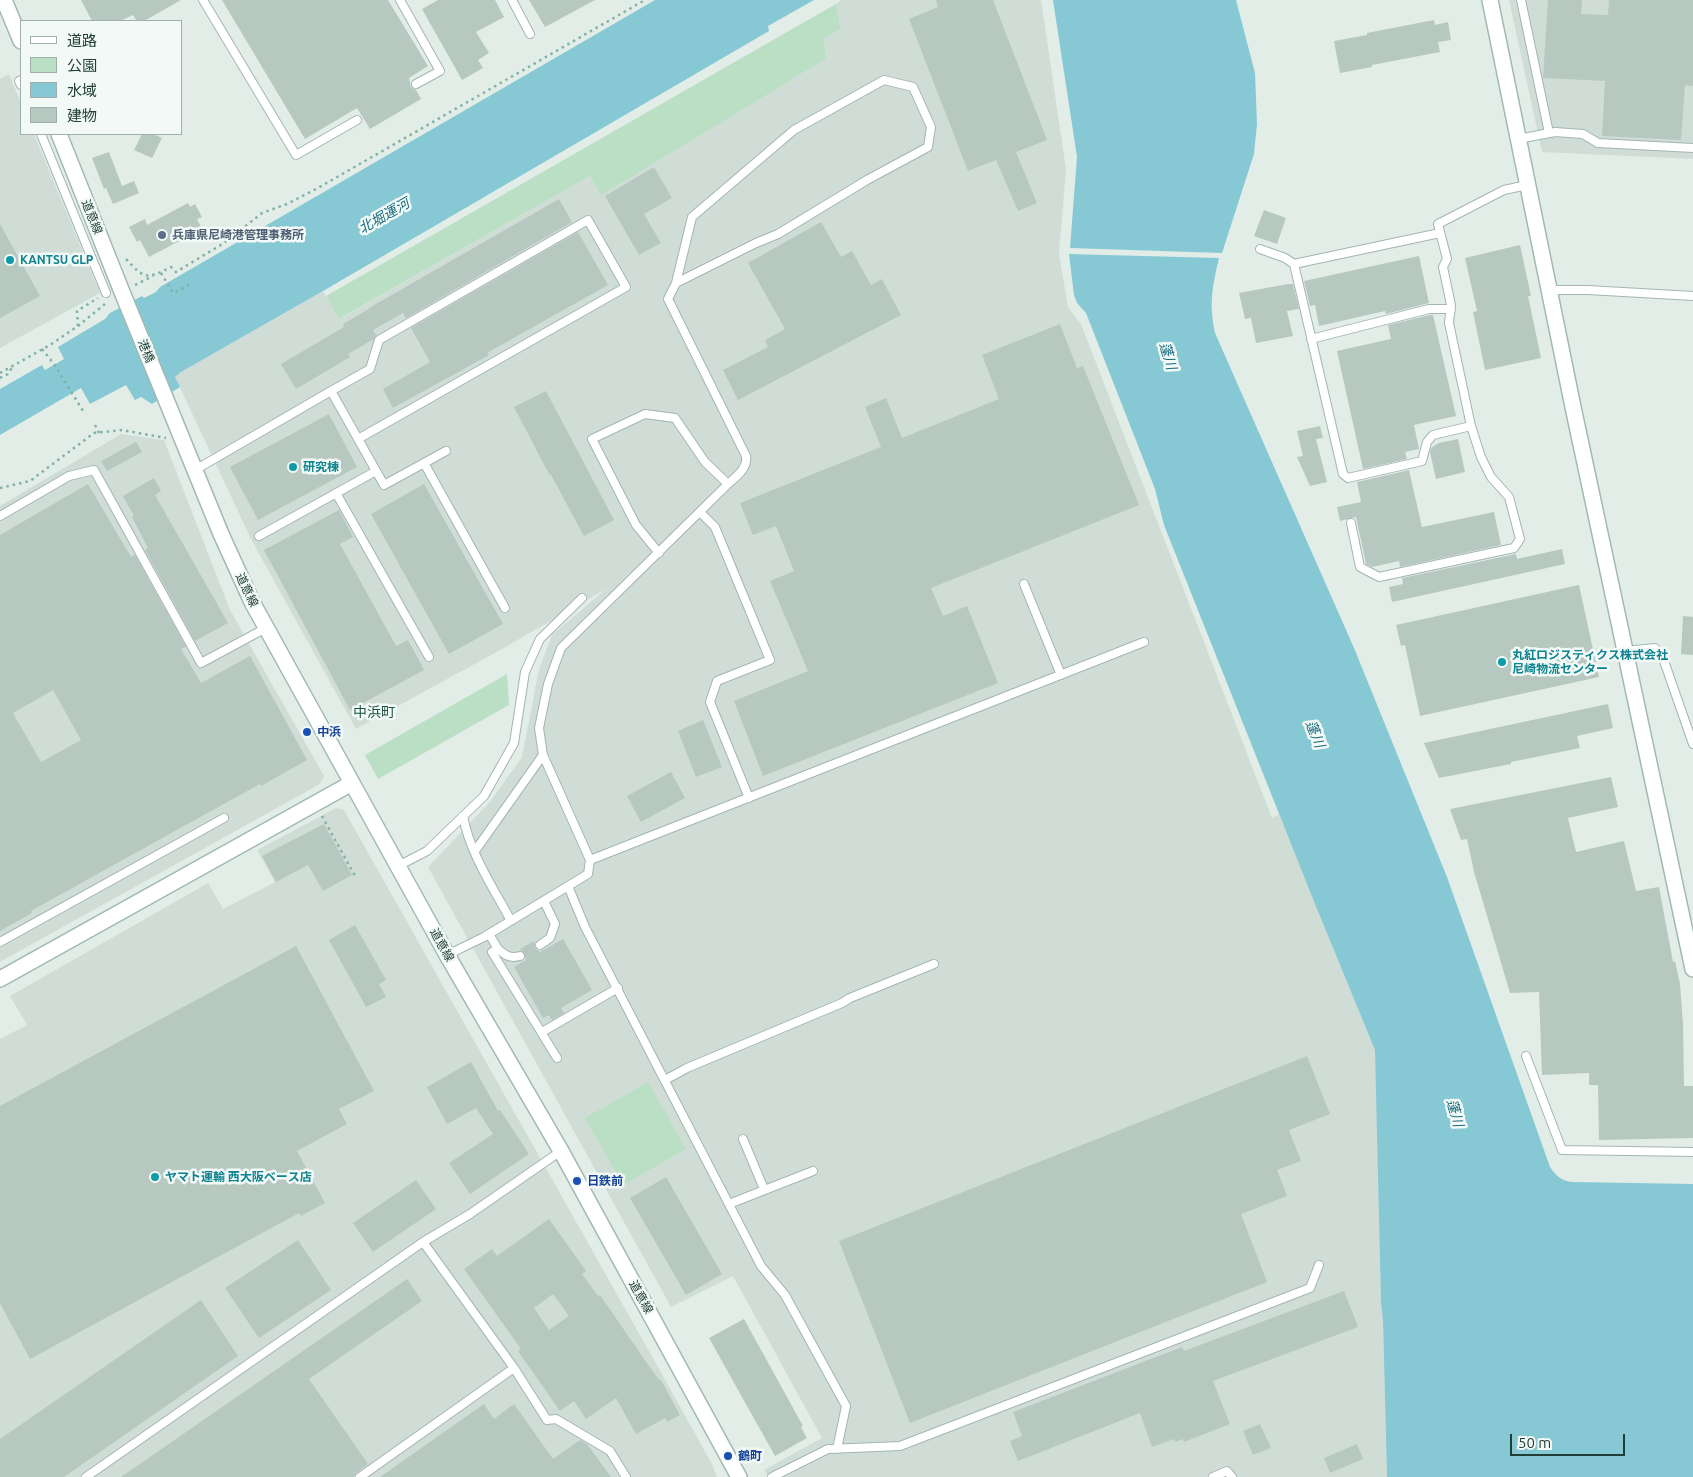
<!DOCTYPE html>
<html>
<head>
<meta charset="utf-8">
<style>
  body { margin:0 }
  #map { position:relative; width:1693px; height:1477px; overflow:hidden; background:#e2ede8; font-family:Ubuntu,"Noto Sans JP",sans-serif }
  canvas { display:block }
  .legend { position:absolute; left:20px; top:20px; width:162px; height:115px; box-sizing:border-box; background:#f3f9f6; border:1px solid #9fafaa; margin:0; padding:6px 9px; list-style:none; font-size:15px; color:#213f38 }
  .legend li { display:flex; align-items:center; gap:10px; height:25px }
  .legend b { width:25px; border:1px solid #9fafaa }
  .scale { position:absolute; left:1510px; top:1434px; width:115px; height:22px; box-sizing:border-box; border:2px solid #213f38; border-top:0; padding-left:6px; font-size:15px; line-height:18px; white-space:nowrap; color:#213f38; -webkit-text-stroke:4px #f3f9f6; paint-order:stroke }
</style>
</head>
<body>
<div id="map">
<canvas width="1693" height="1477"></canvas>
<ul class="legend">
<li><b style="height:6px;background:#fff"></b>道路</li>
<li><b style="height:14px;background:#badfc5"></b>公園</li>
<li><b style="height:14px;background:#87c8d5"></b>水域</li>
<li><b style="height:14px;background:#b7c8c1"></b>建物</li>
</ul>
<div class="scale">50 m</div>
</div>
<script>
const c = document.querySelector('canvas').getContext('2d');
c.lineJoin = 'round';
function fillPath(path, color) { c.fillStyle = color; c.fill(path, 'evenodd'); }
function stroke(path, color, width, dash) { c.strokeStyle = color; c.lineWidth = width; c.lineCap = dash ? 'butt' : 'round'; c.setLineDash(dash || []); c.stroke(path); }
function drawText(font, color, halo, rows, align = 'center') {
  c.font = font + ' Ubuntu,"Noto Sans JP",sans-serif'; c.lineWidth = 5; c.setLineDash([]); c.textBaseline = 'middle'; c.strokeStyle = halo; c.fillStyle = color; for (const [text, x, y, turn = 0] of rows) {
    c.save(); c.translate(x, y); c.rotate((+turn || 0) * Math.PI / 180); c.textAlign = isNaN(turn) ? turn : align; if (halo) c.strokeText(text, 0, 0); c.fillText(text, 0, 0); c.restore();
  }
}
fillPath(new Path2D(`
  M841,0H1041L1066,169L1059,254L1068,307L1081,324L1272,818L1279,814L1376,1050L1381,1302L1383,1321L1387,1477H768L764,1470L822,1438L733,1276L671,1307L428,867L489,803L522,757L539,669L552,635L606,589L502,649L356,729L251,539L175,377L181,372L323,291L340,319L590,176L601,194L826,59L824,38L841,29L836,4Z
  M1509,0H1693V159L1542,152Z
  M9,74L21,103V134H34L100,293L0,348V79Z
  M121,434L164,440L230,610L324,776L320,784L0,962V506Z
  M336,808L344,810L663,1376L712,1464L717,1477H0V1039L27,1025L10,996L208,883L223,909L275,882L257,850Z`), '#d0ddd7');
fillPath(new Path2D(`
  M836,4L841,29L824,38L826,59L601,195L590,176L339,319L326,296Z
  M507,674L509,705L378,779L365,755Z
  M648,1082L686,1149L623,1185L585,1118Z`), '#badfc5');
fillPath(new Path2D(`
  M655,0H814L768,26L769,31L323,291L181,372L175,377L180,387L152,404L141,397L135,400L126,385L90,404L81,388L0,435V389L42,365L45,370L64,359L58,347L105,319L110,313L142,296L144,298L156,292L160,287Z
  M1053,0H1236L1255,73L1257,124L1254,154L1222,253L1070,248L1077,157Z
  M1069,254L1219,258C1212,288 1209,303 1215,333L1354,648L1447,877L1550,1167C1556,1176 1562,1181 1572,1182L1693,1184V1477H1387L1383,1321L1381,1302L1375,1050L1315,904L1164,525L1155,489L1086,313L1077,303L1074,295Z`), '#87c8d5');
fillPath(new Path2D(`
  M81,0H181L144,21H137L133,15L120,21H92Z
  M222,0H388L428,66L409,78L411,87L416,90L421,99L370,129L357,108L305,139Z
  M438,0H495L504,17L476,32L489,53L478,60L483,68L462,80L422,9Z
  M529,0H595L545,27Z
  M936,0H993L1047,140L1016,152L1037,203L1018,211L996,160L968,171L909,19L938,7Z
  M1548,0H1582L1581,14L1608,15L1609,0H1693V86L1685,85L1681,140L1602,136L1605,81L1543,78Z
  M1434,20L1435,25L1448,22L1451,40L1438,42L1440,52L1372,65V67L1340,73L1334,41L1367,35V33Z
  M142,134H153L162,138L152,158L134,150Z
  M109,152L122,186L134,181L139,193L113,204L106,188L104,189L92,158Z
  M654,167L672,198L644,214L661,243L639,255L605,196Z
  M559,199L572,222L406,318L403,313L373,330L376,335L374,339L348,354L350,357L296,389L281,364L344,327L343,324L369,309V308Z
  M188,203L190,207L195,204L202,217L197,219L202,229L149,257L140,240L137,242L129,227L145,219L147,225Z
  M1264,210L1286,218L1277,244L1254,236Z
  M821,222L841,257L852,251L871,285L882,279L901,315L738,400L723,370L768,347L765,340L785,329L748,263Z
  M0,224L40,296L0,318Z
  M578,232L608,285L487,353L489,355L393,408L383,389L430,362L411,328Z
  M1520,245L1531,296H1528L1541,358L1485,370L1473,312L1477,311L1465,258Z
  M1419,256L1429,303L1386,314L1385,311L1319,326L1315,305L1310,306L1304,281Z
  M1288,284H1293L1299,309L1287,311L1293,336L1256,343L1251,318L1245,319L1239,293Z
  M1430,315H1433L1456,416L1414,425L1419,449L1405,452L1407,459L1363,469L1337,351L1391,339L1388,325Z
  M1060,324L1077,368L1083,366L1139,505L931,588L943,616L967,606L998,683L763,776L734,701L808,671L770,581L794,571L776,526L753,535L740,503L881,447L865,407L886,398L902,438L999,399L982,355Z
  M546,391L614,520L584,536L550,473L549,474L514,407Z
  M329,414L357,467L258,520L230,467Z
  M1320,426L1323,438L1316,439L1327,482L1310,486L1297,457L1303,456L1297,431Z
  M1458,439L1465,472L1436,479L1430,452L1431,448L1439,443Z
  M136,442L142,452L107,471L101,461Z
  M1409,470L1422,527L1494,512L1501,545L1400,567L1399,561L1372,567L1366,564L1356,517L1340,521L1337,507L1361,502L1357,482Z
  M154,478L161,491L155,495L228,623L195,641L145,550L148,548L132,517L134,516L123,496Z
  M88,484L131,557L135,555L186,647L181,649L201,683L250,656L307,760L261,786L260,784L119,862L31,911L32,913L0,931V535ZM53,690L81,740L41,762L13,713Z
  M424,484L503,624L449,654L371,514Z
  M339,510L353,537L340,544L396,646L408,640L424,670L350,710L264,550Z
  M1562,549L1565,564L1392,602L1389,587L1403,584L1402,578L1516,554L1517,559Z
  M1579,585L1599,677L1420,716L1405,645L1401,646L1396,625Z
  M1683,616L1693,617V655L1681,654Z
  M1608,704L1613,728L1577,736L1580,748L1511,762V764L1439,778L1424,743Z
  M703,720L722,767L696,777L678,731Z
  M671,772L685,798L641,822L627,796Z
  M1611,777L1618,807L1568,818L1576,852L1624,841L1636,891L1659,887L1673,962L1675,961L1680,984L1683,1024L1684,1086H1693V1138L1599,1140L1598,1085H1589V1073L1542,1075L1539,992L1510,993L1474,872L1467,839L1461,840L1450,809Z
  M324,824L352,875L323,891L308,865L276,882L262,856Z
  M355,925L386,980L379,984L386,997L366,1007L329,940Z
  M563,939L592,990L561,1008L564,1013L552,1020L549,1015L543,1018L514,967L526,960L524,953L520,949L534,941L535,948L540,952Z
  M296,946L374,1091L339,1109L347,1124L297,1151L325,1203L301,1216L299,1213L30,1359L0,1303V1106Z
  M1307,1056L1330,1114L1289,1130L1301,1161L1277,1170L1287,1196L1241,1214L1267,1282L910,1423L839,1241Z
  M471,1062L498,1111L500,1110L529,1154L470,1194L449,1163L493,1134L476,1108L447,1124L427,1087Z
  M666,1177L722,1274L686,1295L630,1198Z
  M416,1180L436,1209L373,1252L353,1223Z
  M549,1219L586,1271L582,1274L598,1296L600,1295L642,1356L659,1380H661L680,1415L667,1422L665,1418L636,1434L616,1398L586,1419L574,1401L560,1411L518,1351L521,1349L464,1269L492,1249L497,1256ZM553,1294L569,1316L549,1330L534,1308Z
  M298,1240L331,1290L259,1338L225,1288Z
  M407,1279L422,1301L309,1379L368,1464L356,1473L354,1477H121Z
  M1344,1291L1358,1327L1213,1381L1230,1424L1184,1442L1183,1439L1175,1442L1174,1439L1152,1447L1140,1413L1018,1461L1010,1441L1022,1436L1013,1412L1182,1347L1184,1351Z
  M201,1300L238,1356L64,1477H0V1439Z
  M744,1319L803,1426L801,1427L807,1438L775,1456L709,1338Z
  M484,1404L494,1419L514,1404L553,1459L580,1440L587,1444L611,1477H380Z
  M1260,1424L1271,1448L1253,1455L1243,1431Z
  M1357,1444L1363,1459L1330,1473L1324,1458Z`), '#b7c8c1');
const lane = new Path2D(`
  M203,0L296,155L357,120
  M400,0L440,71L416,84
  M512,0L530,34
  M1521,0L1549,133
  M21,80L19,81L21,85
  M41,134L106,293
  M1518,139L1555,132L1583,134L1598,143L1693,148
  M1260,249L1285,258L1294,264L1440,233
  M1294,264L1343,474L1348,478L1422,461L1427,442L1433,435L1471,426
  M1549,290H1588L1693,296
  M1311,339L1429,309H1451
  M331,391L370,369L379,340L588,220L626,287L358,439
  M424,463L505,608
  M195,470L331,391L384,485L446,451
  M336,493L429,657
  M700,512L715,527L770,660L717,681L710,702L749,798
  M0,516L69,476L94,470L201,663L266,628
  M1351,523L1360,567L1379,577L1514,548L1520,539L1509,497L1491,477L1481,457L1471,426L1449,323L1451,305L1443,267L1447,259L1438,224L1504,190L1527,185
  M259,536L376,471
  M659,553L636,525L592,439L645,414L675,418L705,462L728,484
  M1024,584L1061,675
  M1625,651L1655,648L1663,658L1693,744
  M463,816C470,854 493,887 511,921
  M475,851L543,755
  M590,860L1144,642
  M398,866L427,851L484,796L514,743L525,672L540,639L582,598
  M568,886L585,927L761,1266L785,1295L846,1406L837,1449
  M489,934L498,949L492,952L557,1058
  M0,942L224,818
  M540,945L550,938L555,924L544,901
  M498,949C505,955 510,959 520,956
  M447,955L484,937L588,874L590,860L543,755L539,728L548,684L561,648L728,484C737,476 748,468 746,456L668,299L676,283L756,243L778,234L867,180L928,147L931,127L913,87L884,80L794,130L692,217L676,283
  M542,1032L618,988
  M1526,1056L1562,1150L1693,1152
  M665,1080L687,1068L842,1003L850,998L934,964
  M743,1139L764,1189
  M729,1204L813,1171
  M423,1242L514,1368L547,1420L556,1419L610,1451L626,1477
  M86,1477L423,1242L470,1214L561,1151
  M360,1477L514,1368
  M772,1477L828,1449L900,1446L1310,1288L1319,1265
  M1213,1477L1227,1471L1232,1477`);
const secondary = new Path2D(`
  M4,0L21,41
  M1490,0L1573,407L1693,969
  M59,134L122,292L221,534L252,602L447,955L561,1151L739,1477
  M0,979L352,783`);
stroke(lane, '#a4b5b0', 10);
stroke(secondary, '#a0bab1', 18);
stroke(new Path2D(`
  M126,259C145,280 147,279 171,267L176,272L224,243L262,213L287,204L318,188L645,0
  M161,273L173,293L193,283
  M135,285L153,276
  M78,326L77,311L98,298
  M42,349L54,364L85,414
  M0,373L50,345L78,326L105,304
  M0,378L8,374L13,366
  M95,425L99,433
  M0,488L30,481L94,433L122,430L166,438
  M322,816L355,876`), '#81b2a4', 2.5, [2.5, 4]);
stroke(lane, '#fff', 8);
stroke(secondary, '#fff', 15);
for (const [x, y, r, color] of [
  [162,235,5,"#5c6f8a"],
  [10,260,5,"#0f9aa8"],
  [293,467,5,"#0f9aa8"],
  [1502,662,5,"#0f9aa8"],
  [307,732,5,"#1a4fb4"],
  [155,1177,5,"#0f9aa8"],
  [577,1181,5,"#1a4fb4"],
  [728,1456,5,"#1a4fb4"]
]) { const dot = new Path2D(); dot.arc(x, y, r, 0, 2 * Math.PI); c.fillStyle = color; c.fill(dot); stroke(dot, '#f3f9f6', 2); }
drawText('12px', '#213f38', '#f3f9f6', [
  ["道意線",92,217,68],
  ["港橋",146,351,67],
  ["道意線",247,590,64],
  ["道意線",442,945,61],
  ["道意線",641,1297,61]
]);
drawText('bold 12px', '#4e5e75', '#f3f9f6', [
  ["兵庫県尼崎港管理事務所",172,235]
], 'left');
drawText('bold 12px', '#0d838f', '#f3f9f6', [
  ["KANTSU GLP",20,260],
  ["研究棟",303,467],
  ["丸紅ロジスティクス株式会社",1512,655],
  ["尼崎物流センター",1512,669],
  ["ヤマト運輸 西大阪ベース店",165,1177]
], 'left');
drawText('bold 12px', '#164399', '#f3f9f6', [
  ["中浜",317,732],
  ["日鉄前",587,1181],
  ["鶴町",738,1456]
], 'left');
drawText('italic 14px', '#186c7f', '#f3f9f6', [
  ["北堀運河",384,216,-30],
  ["蓬川",1168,356,73],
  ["蓬川",1315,734,68],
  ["蓬川",1455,1113,74]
]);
drawText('14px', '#1c5346', '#f3f9f6', [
  ["中浜町",374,712]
]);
</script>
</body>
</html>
